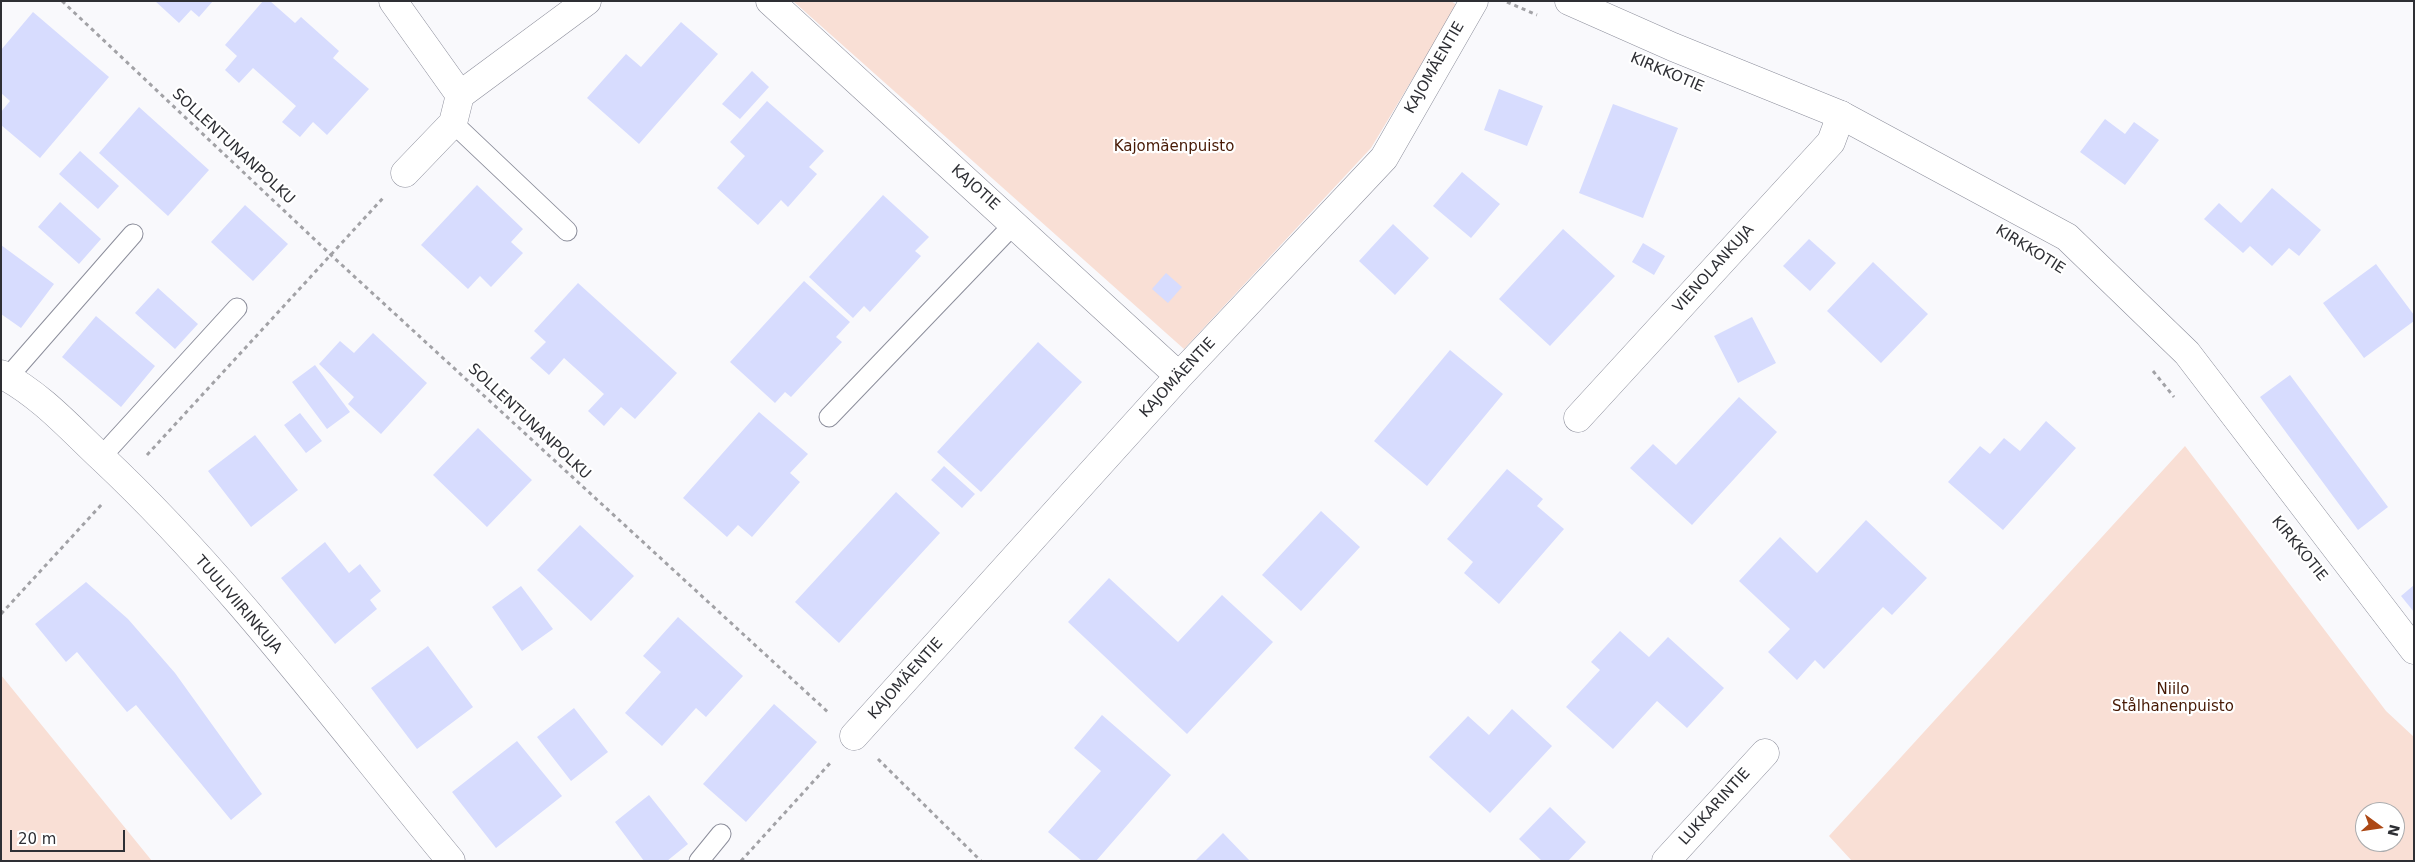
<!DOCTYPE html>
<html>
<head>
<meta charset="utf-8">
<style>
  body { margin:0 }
  #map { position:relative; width:2415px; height:862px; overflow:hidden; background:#f9f9fc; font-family:"DejaVu Sans",sans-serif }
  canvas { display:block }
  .frame { position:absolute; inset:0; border:2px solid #2e2f34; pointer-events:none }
  .north { position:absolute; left:2355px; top:802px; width:50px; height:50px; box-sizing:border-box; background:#fff; border:1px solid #abacae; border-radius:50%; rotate:104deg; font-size:14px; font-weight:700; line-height:20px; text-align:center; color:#2e2f34 }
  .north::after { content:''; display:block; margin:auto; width:18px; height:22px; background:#ac4815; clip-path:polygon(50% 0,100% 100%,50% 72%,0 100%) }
  .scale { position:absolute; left:10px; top:830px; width:115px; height:22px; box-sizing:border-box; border:2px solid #2e2f34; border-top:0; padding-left:6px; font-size:15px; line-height:18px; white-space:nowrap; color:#2e2f34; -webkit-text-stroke:4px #fff; paint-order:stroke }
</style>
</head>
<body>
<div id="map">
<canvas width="2415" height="862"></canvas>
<div class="frame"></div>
<div class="north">N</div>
<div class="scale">20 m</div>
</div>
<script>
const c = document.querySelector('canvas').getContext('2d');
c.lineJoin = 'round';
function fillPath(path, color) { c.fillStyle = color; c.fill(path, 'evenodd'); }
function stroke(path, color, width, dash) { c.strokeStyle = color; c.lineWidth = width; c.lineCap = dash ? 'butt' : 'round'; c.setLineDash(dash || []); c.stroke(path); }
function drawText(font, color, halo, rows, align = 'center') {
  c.font = font + ' "DejaVu Sans",sans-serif'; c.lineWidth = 4.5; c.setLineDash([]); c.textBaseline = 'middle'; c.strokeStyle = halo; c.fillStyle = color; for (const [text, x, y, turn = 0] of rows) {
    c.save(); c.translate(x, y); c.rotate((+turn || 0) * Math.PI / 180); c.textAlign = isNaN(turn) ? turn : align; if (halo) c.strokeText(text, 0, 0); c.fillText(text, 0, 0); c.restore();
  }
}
fillPath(new Path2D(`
  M793,1H1451L1457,5L1371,148L1184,349Z
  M2185,446L2386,711L2414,737V861H1852L1829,836ZM2365,812H2395V842H2365Z
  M1,675L152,861H1Z`), '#f9dfd5');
fillPath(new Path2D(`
  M155,1H213L199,17L191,10L179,23Z
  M263,1H270L295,23L301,17L339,51L333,58L369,89L327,135L313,122L300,137L282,122L296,106L253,68L239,83L225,70L237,56L225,45Z
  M33,12L109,77L40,158L1,125V112L10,101L1,93V50Z
  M681,22L718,54L639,144L587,98L626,54L641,67Z
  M752,71L769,87L740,119L722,104Z
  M1499,89L1543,106L1527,146L1484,130Z
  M767,101L824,151L809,167L817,174L788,207L781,200L758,225L717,188L745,156L730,142Z
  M1613,104L1678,128L1643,218L1579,193Z
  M139,107L209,170L168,216L99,153Z
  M2105,119L2125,134L2134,122L2159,140L2125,185L2080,152Z
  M80,151L119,186L98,209L59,174Z
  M1462,172L1500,204L1471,238L1433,206Z
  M477,185L523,229L511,242L523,253L491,287L480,276L468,289L421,245Z
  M2272,188L2321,230L2299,256L2289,248L2272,266L2250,246L2243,253L2204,219L2219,203L2241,223Z
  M883,195L929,237L915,251L921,256L870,312L864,306L853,318L809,277Z
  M60,202L101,239L79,264L38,227Z
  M245,205L288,244L253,281L211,242Z
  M1393,224L1429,258L1395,295L1359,261Z
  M1563,229L1615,276L1550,346L1499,299Z
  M1809,239L1836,263L1810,291L1783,266Z
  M1643,243L1665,256L1654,275L1632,262Z
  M1,245L54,284L21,328L1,314Z
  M1873,262L1928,314L1881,363L1827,311Z
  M2376,264L2414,315V321L2364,358L2323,303Z
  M1166,273L1182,287L1168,303L1152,289Z
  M804,281L850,322L836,337L842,342L791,397L785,392L775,403L730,362Z
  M578,283L677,373L635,419L621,407L604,426L588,411L604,394L564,358L549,375L530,358L546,342L534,331Z
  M158,288L198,324L175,349L135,313Z
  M96,316L155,366L121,407L62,357Z
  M1752,317L1776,363L1738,383L1714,336Z
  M373,333L427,383L381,434L348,404L354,397L319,364L340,341L354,353Z
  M1038,342L1082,382L981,492L937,452Z
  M1450,350L1503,394L1427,486L1374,441Z
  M315,365L350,412L327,429L292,382Z
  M2290,375L2388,507L2358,530L2260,397Z
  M1739,397L1777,432L1692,525L1630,468L1653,444L1676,465Z
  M759,412L808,454L790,473L800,482L752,537L738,525L727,537L683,498Z
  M300,413L322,441L306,453L284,425Z
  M2046,421L2076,448L2003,530L1948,482L1980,446L1990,454L2004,438L2020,451Z
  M478,428L532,480L487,527L433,475Z
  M255,435L298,490L251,527L208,471Z
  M944,466L975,494L962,508L931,480Z
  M1507,469L1543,499L1537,506L1564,529L1499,604L1464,573L1473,562L1447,539Z
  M896,492L940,533L839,643L795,602Z
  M1321,511L1360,547L1301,611L1262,575Z
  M1866,520L1927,578L1892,615L1883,607L1824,669L1815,660L1797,680L1768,652L1790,629L1739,581L1780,537L1817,573Z
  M580,525L634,576L591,621L537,570Z
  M325,542L349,573L360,564L381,591L370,600L377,609L335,644L281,578Z
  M1109,578L1178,642L1222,595L1273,642L1187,734L1068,622Z
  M86,582L128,619L175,673L262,794L231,820L136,705L127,712L77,652L66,662L35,624Z
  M2414,585V612L2401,596Z
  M521,586L553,629L522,651L492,607Z
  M678,617L743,676L706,717L696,708L662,746L625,713L661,672L643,656Z
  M1620,631L1649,657L1668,637L1724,688L1687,728L1657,701L1613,749L1566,707L1600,670L1591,662Z
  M428,646L473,707L417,749L371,688Z
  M774,704L817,742L746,822L703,784Z
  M574,708L608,752L571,781L537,737Z
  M1512,709L1552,746L1490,813L1429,757L1468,716L1489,735Z
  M1102,715L1171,775L1096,861H1082L1048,832L1101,771L1074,748Z
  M517,741L562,796L496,848L452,792Z
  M649,795L688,844L667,861H644L615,822Z
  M1550,807L1586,842L1568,861H1542L1519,839Z
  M1223,833L1250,861H1195Z`), '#d7dcfe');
const service = new Path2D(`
  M453,123L567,231
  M8,377L133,234
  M829,417L1014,224
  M101,457L237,308
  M699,861L721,834`);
const minor = new Path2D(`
  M393,1L460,95
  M770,1L1179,376
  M405,173L453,123L460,95L587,1
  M1,374C41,395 70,428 102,458C230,578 339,726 451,861
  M1578,418L1831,142L1841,115
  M854,736L1179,376L1384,158L1474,1
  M1666,861L1765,753`);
const tertiary = new Path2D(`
  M1569,1L1673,47L1841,115L2067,237L2187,353L2414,650`);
stroke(service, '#8c8e9b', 21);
stroke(minor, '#8c8e9b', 29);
stroke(tertiary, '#8c8e9b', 29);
stroke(new Path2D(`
  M62,1L331,255L830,714
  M1507,2L1537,15
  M2153,371L2174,397
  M147,455L383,198
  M1,614L102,504
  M878,759L981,861
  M741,861L832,761`), '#a2a2a6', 3, [4, 4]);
stroke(service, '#fff', 19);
stroke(minor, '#fff', 28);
stroke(tertiary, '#fff', 28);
drawText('15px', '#2e2f34', '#fff', [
  ["KAJOMÄENTIE",1435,68,-60],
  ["KIRKKOTIE",1667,73,23],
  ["SOLLENTUNANPOLKU",233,147,43],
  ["KAJOTIE",975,188,42],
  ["KIRKKOTIE",2030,250,32],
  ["VIENOLANKUJA",1714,269,-48],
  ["KAJOMÄENTIE",1178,378,-47],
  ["SOLLENTUNANPOLKU",529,422,43],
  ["KIRKKOTIE",2299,549,51],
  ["TUULIVIIRINKUJA",238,605,49],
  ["KAJOMÄENTIE",906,679,-48],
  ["LUKKARINTIE",1715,807,-48]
]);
drawText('15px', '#471904', '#fff', [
  ["Kajomäenpuisto",1174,147],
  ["Niilo",2173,690],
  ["Stålhanenpuisto",2173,707]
]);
</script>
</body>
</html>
